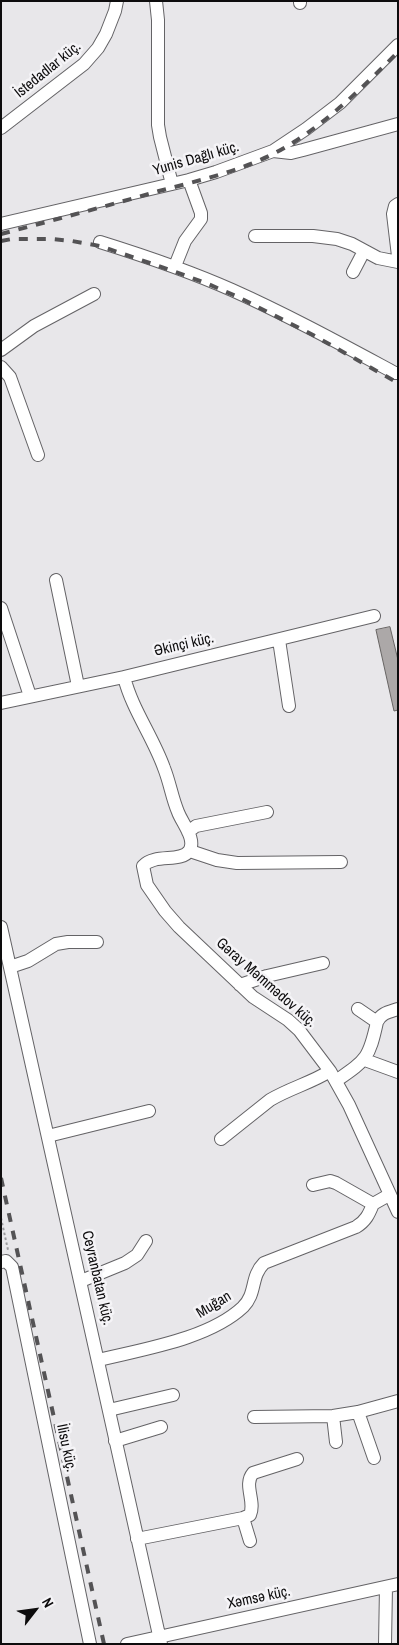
<!DOCTYPE html>
<html>
<head>
<meta charset="utf-8">
<style>
  body { margin:0 }
  #map { position:relative; width:399px; height:1645px; overflow:hidden; background:#e8e7ea; font-family:"Archivo Narrow",sans-serif }
  canvas { display:block }
  .frame { position:absolute; inset:0; border:2px solid #0d0c0d; pointer-events:none }
  .north { position:absolute; left:10px; top:1585px; width:50px; height:50px; -webkit-text-stroke:4px #f5f4f7; paint-order:stroke; rotate:60deg; font-size:14px; font-weight:700; line-height:20px; text-align:center; color:#0d0c0d }
  .north::after { content:''; display:block; margin:auto; width:18px; height:22px; background:#0d0c0d; clip-path:polygon(50% 0,100% 100%,50% 72%,0 100%) }
</style>
</head>
<body>
<div id="map">
<canvas width="399" height="1645"></canvas>
<div class="frame"></div>
<div class="north">N</div>
</div>
<script>
const c = document.querySelector('canvas').getContext('2d');
c.lineJoin = 'round';
function fillPath(path, color) { c.fillStyle = color; c.fill(path, 'evenodd'); }
function stroke(path, color, width, dash) { c.strokeStyle = color; c.lineWidth = width; c.lineCap = dash ? 'butt' : 'round'; c.setLineDash(dash || []); c.stroke(path); }
function drawText(font, color, halo, rows, align = 'center') {
  c.font = font + ' "Archivo Narrow",sans-serif'; c.lineWidth = 5; c.setLineDash([]); c.textBaseline = 'middle'; c.strokeStyle = halo; c.fillStyle = color; for (const [text, x, y, turn = 0] of rows) {
    c.save(); c.translate(x, y); c.rotate((+turn || 0) * Math.PI / 180); c.textAlign = isNaN(turn) ? turn : align; if (halo) c.strokeText(text, 0, 0); c.fillText(text, 0, 0); c.restore();
  }
}
const building = new Path2D(`
  M390,627L398,660V710L394,711L376,630Z`);
fillPath(building, '#aca8a8');
stroke(building, '#676463', 1);
const minor = new Path2D(`
  M156,1L158,20V125L160,137L172,184
  M300,1V3
  M1,128L84,64L98,48L106,34L115,11L117,1
  M273,151L306,129L340,103L398,45
  M398,204L395,206L393,214L398,256
  M1,224L189,180L216,172L273,151L291,153L303,150L398,124
  M255,236H313L337,239L352,244L378,258L398,262
  M100,242C145,256 189,271 232,290C288,315 341,344 395,373H398
  M175,266L185,241L201,219V213L189,180
  M353,272L364,251
  M1,350L34,326L94,294
  M1,367L10,377L38,455
  M56,580L78,686
  M1,608L30,696
  M279,640L289,706
  M124,677C132,709 153,737 164,768C170,783 172,798 178,812C182,823 197,840 189,851C181,863 155,853 143,866L147,885L165,911L179,927L253,997L288,1020L299,1030L330,1071L349,1105L398,1212
  M1,703L124,677L374,616
  M188,832L196,826L267,812
  M190,851L217,860L237,863L341,862
  M1,927L161,1644
  M10,967L28,961L56,944L68,942H97
  M240,985L267,976L323,963
  M358,1009L377,1022
  M365,1060L398,1072
  M336,1081C366,1060 369,1059 377,1022C381,1013 389,1012 398,1009
  M48,1136L149,1111
  M221,1139L270,1100C290,1088 311,1083 330,1071
  M313,1185L330,1181L336,1183L373,1204
  M1,1262L6,1261L12,1267L90,1644
  M81,1281L125,1263L137,1255L146,1241
  M99,1360C143,1349 209,1339 243,1307C257,1293 250,1277 264,1263L356,1227C366,1221 369,1214 373,1204L389,1195
  M109,1410L173,1395
  M358,1412L374,1458
  M333,1416L336,1442
  M254,1417L333,1416L358,1412L398,1401
  M115,1441L161,1427
  M243,1518L250,1541
  M137,1539L243,1518L250,1515C256,1501 243,1485 253,1473L297,1459
  M127,1644L398,1584
  M385,1644L386,1587`);
stroke(minor, '#646366', 14);
stroke(new Path2D(`
  M1,1218L8,1250`), '#9b9a9d', 2, [2.5, 2.5]);
stroke(minor, '#fff', 12);
stroke(new Path2D(`
  M1,234C54,220 107,206 159,191C205,179 254,168 294,142C333,117 365,85 398,52
  M1,241L12,239H51L72,241L100,246L173,271L208,284L238,297L313,335L398,383
  M1,1178L104,1644`), '#545355', 4, [9, 9]);
drawText('15px', '#0d0c0d', '#f5f4f7', [
  ["İstedadlar küç.",48,70,-39],
  ["Yunis Dağlı küç.",196,159,-16],
  ["Əkinçi küç.",184,645,-13],
  ["Gəray Məmmədov küç.",266,983,41],
  ["Ceyranbatan küç.",97,1278,77],
  ["Muğan",214,1305,-31],
  ["İlisu küç.",66,1448,78],
  ["Xəmsə küç.",259,1598,-12]
]);
</script>
</body>
</html>
